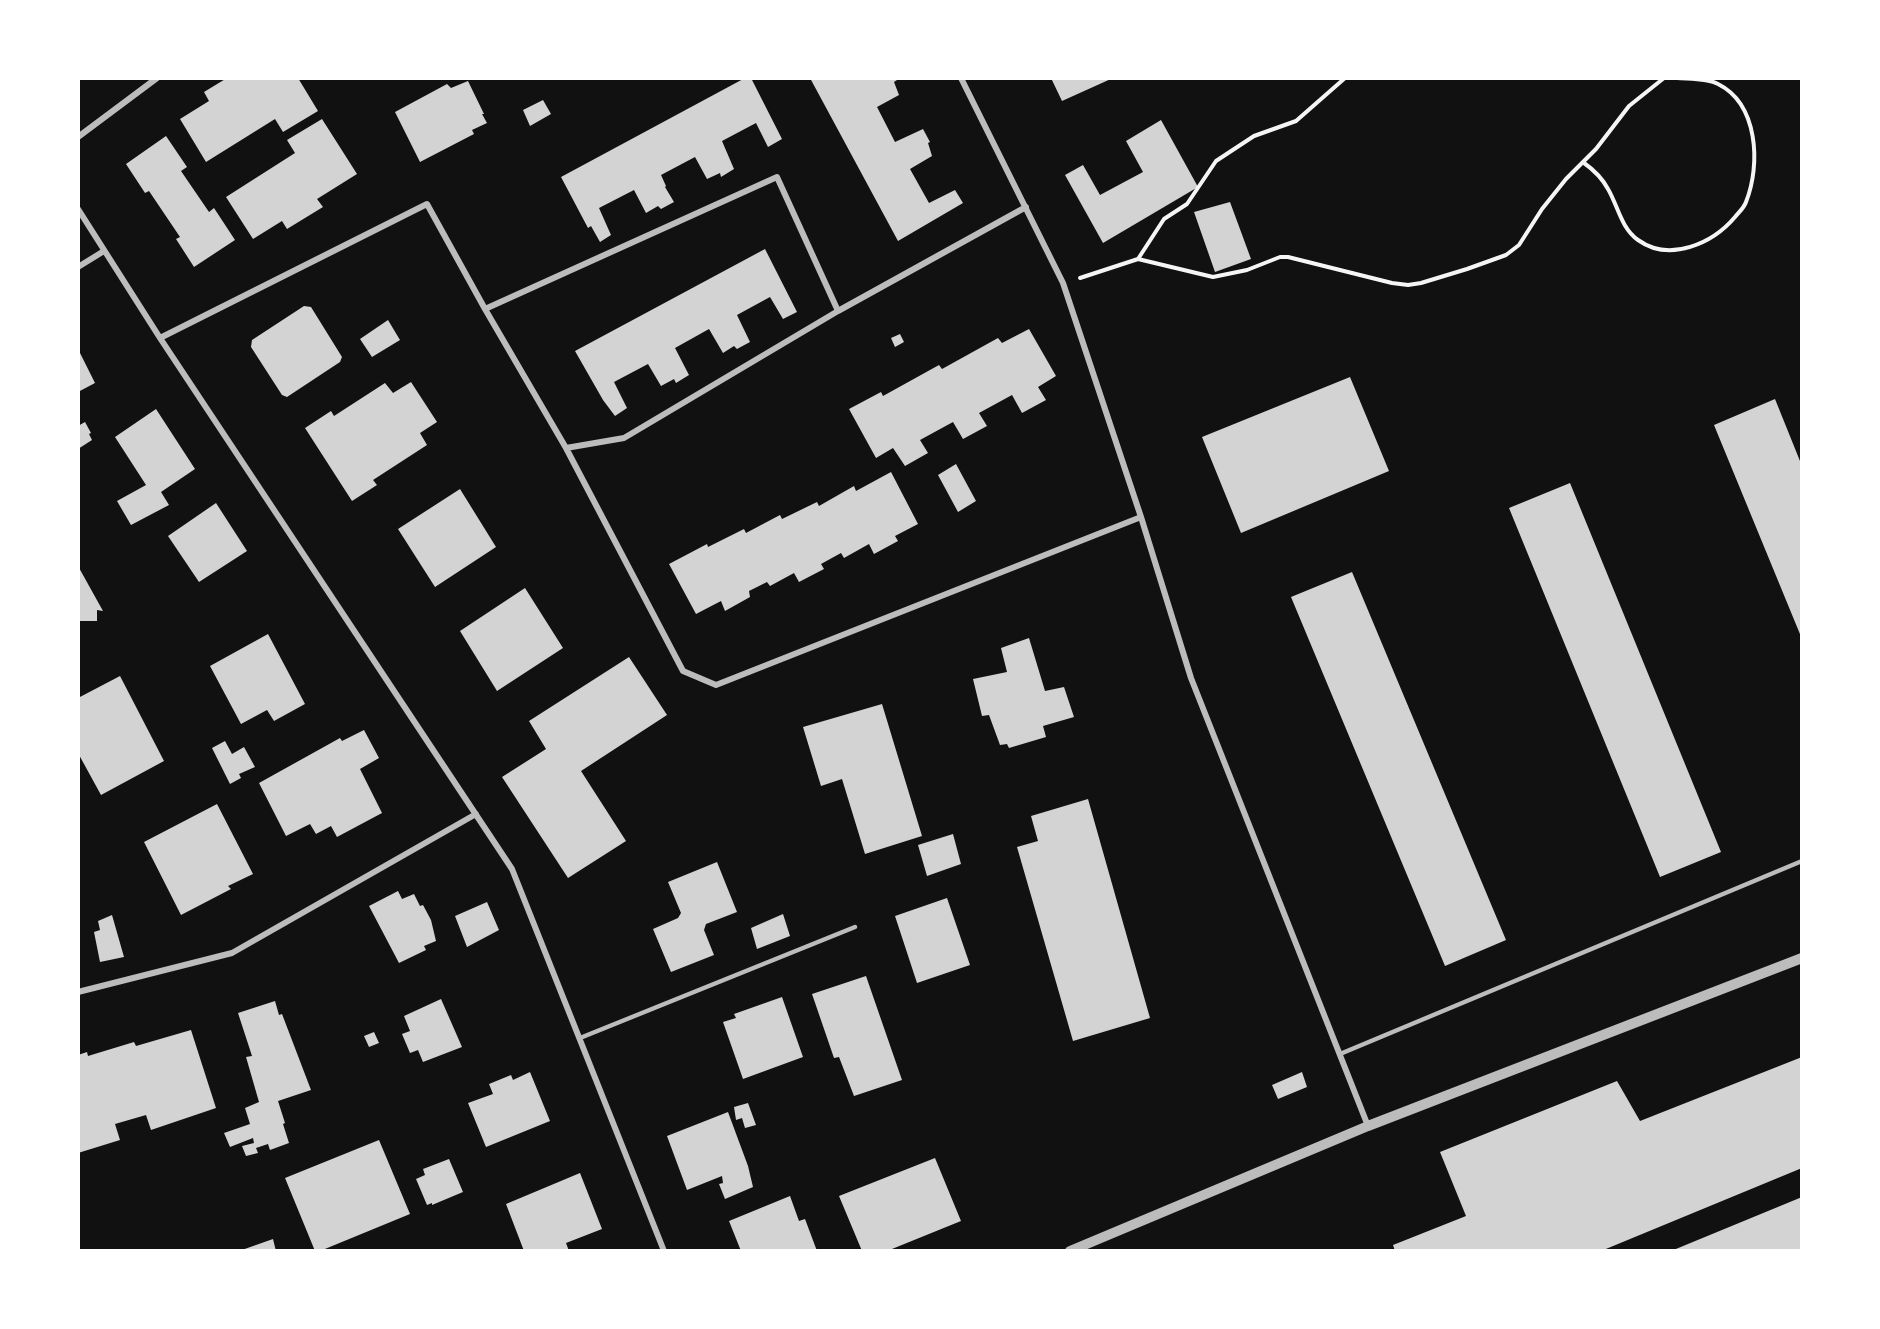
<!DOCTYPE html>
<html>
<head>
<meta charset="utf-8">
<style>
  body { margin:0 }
  #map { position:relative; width:1880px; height:1329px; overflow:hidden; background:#111; font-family:Overpass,sans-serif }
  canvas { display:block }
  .frame { position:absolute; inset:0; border:80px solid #fff; pointer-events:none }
</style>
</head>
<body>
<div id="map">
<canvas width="1880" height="1329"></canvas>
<div class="frame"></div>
</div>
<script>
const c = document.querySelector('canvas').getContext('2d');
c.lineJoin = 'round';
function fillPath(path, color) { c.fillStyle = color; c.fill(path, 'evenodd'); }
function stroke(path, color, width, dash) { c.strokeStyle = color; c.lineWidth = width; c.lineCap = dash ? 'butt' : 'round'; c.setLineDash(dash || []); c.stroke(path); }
fillPath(new Path2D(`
  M227,78H298L318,111L283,132L275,119L206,162L180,119L209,101L204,92Z
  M745,78H751L782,139L768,147L756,123L722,141L734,169L721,177L720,173L707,179L695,157L661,175L666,186L665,187L674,202L661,209L658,206L646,213L634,190L599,208L611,235L600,242L591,226L588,228L561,177Z
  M810,78H861L862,80L866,78H895L897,80L894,82L899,95L877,107L895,142L923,129L930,142L928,143L932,156L910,169L929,203L955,190L963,203L898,241Z
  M1051,78H1113L1062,101Z
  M468,81L484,114H482L487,123L472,130L474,134L420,162L395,112L447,84L451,88Z
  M543,100L551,114L530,126L523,110Z
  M322,119L357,174L317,199L323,207L287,229L282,221L253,239L226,197L295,153L287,140Z
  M1161,120L1198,187L1103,243L1065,175L1083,165L1100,195L1143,172L1126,141Z
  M166,136L187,167L181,171L209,212L214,208L235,240L194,267L176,239L180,237L149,191L145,193L126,164Z
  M1230,202L1251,259L1215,272L1194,212Z
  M765,249L797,312L783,319L770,297L737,315L750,342L737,349L734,346L723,353L709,329L675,348L689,375L676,383L674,379L661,386L648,364L614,382L627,408L615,416L603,400L575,351Z
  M304,306L311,307L342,357L340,362L287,397L282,395L251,347L252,340Z
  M388,320L400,340L372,357L360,339Z
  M1029,329L1056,376L1038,387L1046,400L1022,413L1012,395L979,413L987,426L963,439L953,422L920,440L928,453L905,466L893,448L876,458L849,409L881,392L883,396L939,365L942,369L998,338L1002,343Z
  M900,334L904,342L895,347L891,338Z
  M78,349L95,383L78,392Z
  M1350,377L1389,471L1241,533L1202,437Z
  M411,382L437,422L420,433L427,445L373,480L377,485L352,501L305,428L331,411L334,416L385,383L393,393Z
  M1775,399L1802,466V639L1714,425Z
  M156,409L195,469L161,492L169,505L131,525L117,501L146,485L115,437Z
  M85,422L91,433L89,434L92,440L78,449V426Z
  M956,464L976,501L958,512L938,475Z
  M891,472L918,524L895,536L898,541L874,554L869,544L844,558L841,553L821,564L824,569L799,582L794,573L770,586L767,582L749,591L750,597L725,611L721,601L696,614L669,564L707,544L708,547L744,529L746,533L780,515L782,519L817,502L819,506L854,486L856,491Z
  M1570,483L1721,852L1660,877L1509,508Z
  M460,489L496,547L435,587L398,529Z
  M216,503L247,551L199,582L168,536Z
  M78,566L103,611L97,610V621H78Z
  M1352,572L1506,940L1445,966L1291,597Z
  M525,588L563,648L497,691L460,631Z
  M268,634L305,704L274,721L267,710L241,724L210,666Z
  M1029,638L1045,691L1064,687L1074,717L1043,726L1046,737L1009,748L1007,744L1000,745L989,715L982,716L973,679L1007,672L1001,648Z
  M629,657L667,715L581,771L626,841L568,878L502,777L546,749L529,721Z
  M120,676L164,761L101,795L78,753V705L80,704L78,698Z
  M882,704L922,836L865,854L842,779L821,786L803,727Z
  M364,730L379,758L360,769L382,813L337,837L331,826L316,834L310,824L286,836L259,783L340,738L342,741Z
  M225,741L232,754L244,747L255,767L239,774L241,778L230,784L212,748Z
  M1088,799L1150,1018L1073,1041L1017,847L1038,841L1031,816Z
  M217,804L253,874L228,886L231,889L181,915L144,842Z
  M953,834L961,864L927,876L918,845Z
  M717,862L737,912L706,924L704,930L714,955L671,972L653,929L678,918L681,913L668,882Z
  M398,891L402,899L414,894L420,906L423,905L431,920L436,941L424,946L426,950L399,963L369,906Z
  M947,898L970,965L917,983L895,916Z
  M487,902L499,930L467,947L455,916Z
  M783,914L790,936L757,949L751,928Z
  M112,915L124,957L100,962L94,932L100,930L98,921Z
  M866,976L902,1080L854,1096L839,1057L834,1058L812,994Z
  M782,997L803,1057L743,1079L723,1022L736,1018L734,1014Z
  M441,999L462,1047L423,1062L418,1050L410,1053L402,1034L410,1031L404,1016Z
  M275,1001L279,1015L282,1014L311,1090L278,1101L285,1123L283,1124L289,1143L270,1150L268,1144L256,1148L258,1153L246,1156L242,1146L254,1143L253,1138L230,1147L224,1133L250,1124L245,1108L259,1102L246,1057L252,1056L238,1013Z
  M191,1030L216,1108L151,1130L146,1115L115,1124L120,1140L78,1153V1055L87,1052L88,1056L134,1042L136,1046Z
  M374,1032L379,1043L369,1047L364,1036Z
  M1802,1057V1168L1601,1251H1395L1393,1245L1466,1216L1440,1152L1617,1081L1640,1121Z
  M530,1072L550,1121L486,1147L468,1103L493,1094L489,1084L511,1075L513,1080Z
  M1302,1072L1307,1087L1278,1099L1272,1085Z
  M748,1103L756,1125L745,1128L742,1118L736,1120L734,1107Z
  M728,1112L748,1166L753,1187L725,1199L719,1184L723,1183L722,1176L687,1190L667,1136Z
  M379,1140L410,1214L320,1251H315L285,1178Z
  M935,1158L961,1221L887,1251H862L839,1196Z
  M449,1159L463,1192L432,1205V1203L427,1205L416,1179L425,1175L423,1169Z
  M580,1173L602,1229L566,1243L569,1251H524L506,1204Z
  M790,1196L799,1221L805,1219L817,1251H741L729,1221Z
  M1802,1197V1251H1671Z
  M273,1239L276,1251H239Z`), '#d3d3d3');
stroke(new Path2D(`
  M1584,163C1594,170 1602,178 1608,189C1618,206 1621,228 1638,240C1670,263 1713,243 1735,217C1739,212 1744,208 1746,202C1761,164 1758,104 1718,84C1707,78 1690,79 1677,78
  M1138,259L1213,277L1247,270L1280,257H1288L1392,283L1408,285L1421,283L1467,269L1506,255L1519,245L1542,209L1566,179L1596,149L1629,106L1664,78
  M1080,278L1138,259L1164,219L1187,204L1216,161L1254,136L1296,121L1345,78`), '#f5f5f5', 4);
stroke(new Path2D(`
  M580,1038L855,927
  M1340,1054L1802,861`), '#bcbcbc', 4.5);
stroke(new Path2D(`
  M961,78L1063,283L1141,517L1191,678L1368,1126
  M78,137L157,78
  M78,209L160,338L512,869L664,1251
  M78,267L104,251
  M485,309L777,177L838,311L1026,207
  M160,338L427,204L485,309L566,448L683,671L716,685L1141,517
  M566,448L624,438L838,311
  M78,992L232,953L476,814`), '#bcbcbc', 6);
stroke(new Path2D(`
  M1070,1251L1368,1126L1802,958`), '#bcbcbc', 10);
</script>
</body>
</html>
